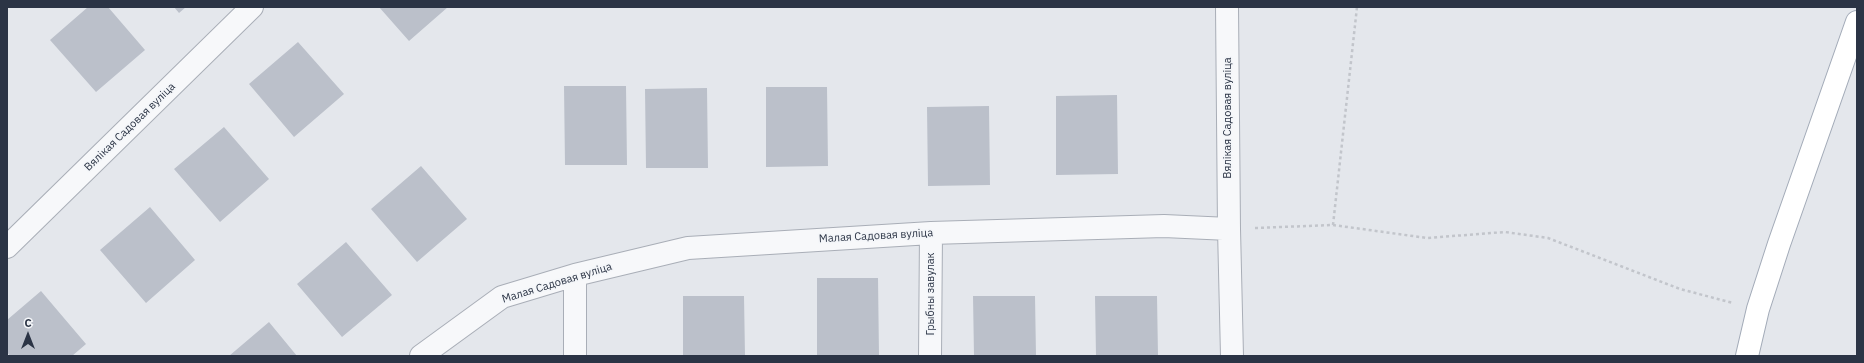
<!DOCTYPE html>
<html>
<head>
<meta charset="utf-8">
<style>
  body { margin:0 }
  #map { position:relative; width:1864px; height:363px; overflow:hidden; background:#e4e7ec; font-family:"IBM Plex Sans",sans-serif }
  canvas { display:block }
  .frame { position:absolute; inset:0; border:8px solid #2b3445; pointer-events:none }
  .north { position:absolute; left:8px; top:315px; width:40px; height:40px; -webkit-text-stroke:3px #f4f6f9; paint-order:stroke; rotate:0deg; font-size:11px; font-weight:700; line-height:16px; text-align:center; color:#2b3445 }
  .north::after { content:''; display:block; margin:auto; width:14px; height:18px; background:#2b3445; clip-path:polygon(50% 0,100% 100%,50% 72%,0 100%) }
</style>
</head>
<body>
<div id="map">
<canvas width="1864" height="363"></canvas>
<div class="frame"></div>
<div class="north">С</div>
</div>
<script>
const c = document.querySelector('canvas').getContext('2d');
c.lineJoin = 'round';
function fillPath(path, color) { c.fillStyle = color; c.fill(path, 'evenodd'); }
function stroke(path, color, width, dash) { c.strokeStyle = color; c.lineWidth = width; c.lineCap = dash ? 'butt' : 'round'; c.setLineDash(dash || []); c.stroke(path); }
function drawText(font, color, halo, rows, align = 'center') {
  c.font = font + ' "IBM Plex Sans",sans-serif'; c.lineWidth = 3.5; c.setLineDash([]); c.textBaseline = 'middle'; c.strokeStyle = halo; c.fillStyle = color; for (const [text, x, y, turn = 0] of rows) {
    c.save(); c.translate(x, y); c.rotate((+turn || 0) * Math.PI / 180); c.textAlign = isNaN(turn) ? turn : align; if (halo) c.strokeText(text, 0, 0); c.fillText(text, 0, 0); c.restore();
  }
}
fillPath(new Path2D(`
  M88,7H108L145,50L96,92L50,40Z
  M174,7H186L179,13Z
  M379,7H448L409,41Z
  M298,42L344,94L294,137L249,84Z
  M564,86H626L627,165H565Z
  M766,87H827L828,166L766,167Z
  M707,88L708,168H646L645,89Z
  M1117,95L1118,174L1056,175V96Z
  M989,106L990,185L928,186L927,107Z
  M224,127L269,179L220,222L174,169Z
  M421,166L467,219L417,262L371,209Z
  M150,207L195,260L146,303L100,250Z
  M346,242L392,295L342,337L297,284Z
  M817,278H878L879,356H817Z
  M41,291L86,344L72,356H10L7,352V320Z
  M683,296H744L745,356H683Z
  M973,296H1035L1036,356H974Z
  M1095,296H1157L1158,356H1096Z
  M269,322L297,356H229Z`), '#bbc0ca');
const minor = new Path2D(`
  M1227,7L1229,229
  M7,247L252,7
  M421,356L502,297L575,275L688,248L931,233L1164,226L1229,229L1232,356
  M575,356V275
  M930,356L931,233`);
const major = new Path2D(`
  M1747,356L1758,309L1779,244L1857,22`);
stroke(minor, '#a9aeb7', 24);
stroke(major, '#a3abb8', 24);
stroke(new Path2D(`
  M1333,225L1427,238L1505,232L1548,238L1680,289L1733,303
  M1255,228L1333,225L1357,7`), '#c2c5cb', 2.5, [3, 3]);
stroke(minor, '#f7f8fa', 22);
stroke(major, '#fff', 22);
drawText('11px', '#2b3445', '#f4f6f9', [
  ["Вялікая Садовая вуліца",1228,118,-90],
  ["Вялікая Садовая вуліца",130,127,-44],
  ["Малая Садовая вуліца",876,236,-3],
  ["Малая Садовая вуліца",557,283,-17],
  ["Грыбны завулак",931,294,-90]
]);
</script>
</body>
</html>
